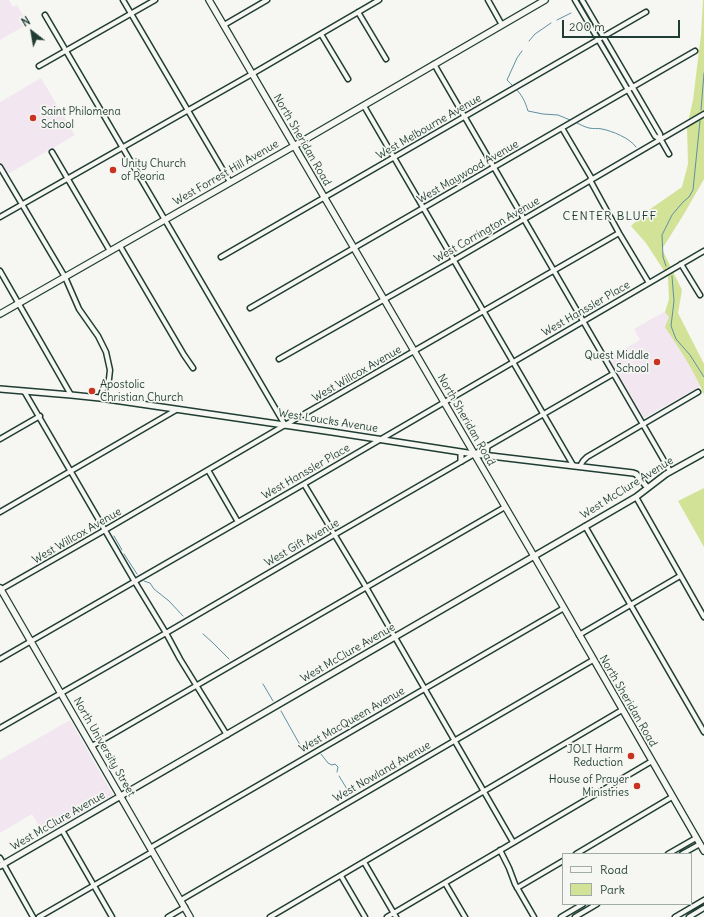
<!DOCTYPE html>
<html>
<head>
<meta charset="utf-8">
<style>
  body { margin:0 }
  #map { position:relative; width:704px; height:917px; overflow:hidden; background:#f6f6f2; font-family:Delius,sans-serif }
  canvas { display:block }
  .legend { position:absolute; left:562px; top:853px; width:130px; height:52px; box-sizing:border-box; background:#f6f6f2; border:1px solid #a0aca6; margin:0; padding:5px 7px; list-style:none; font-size:12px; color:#1f3d34 }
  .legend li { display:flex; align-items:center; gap:8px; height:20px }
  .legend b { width:20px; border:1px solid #a0aca6 }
  .north { position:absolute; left:12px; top:12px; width:40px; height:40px; -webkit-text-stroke:3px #f6f6f2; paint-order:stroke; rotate:329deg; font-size:11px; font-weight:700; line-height:16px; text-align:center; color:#1f3d34 }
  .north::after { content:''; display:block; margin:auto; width:14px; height:18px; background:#1f3d34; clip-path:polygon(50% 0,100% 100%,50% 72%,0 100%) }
  .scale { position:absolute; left:562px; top:20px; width:118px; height:18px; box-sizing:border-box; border:2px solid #1f3d34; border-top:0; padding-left:5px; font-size:12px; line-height:14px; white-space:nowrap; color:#1f3d34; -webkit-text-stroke:3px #f6f6f2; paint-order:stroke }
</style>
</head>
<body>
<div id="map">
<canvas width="704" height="917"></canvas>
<ul class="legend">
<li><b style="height:5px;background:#f6f6f2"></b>Road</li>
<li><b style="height:11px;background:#d2e296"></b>Park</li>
</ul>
<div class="north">N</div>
<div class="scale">200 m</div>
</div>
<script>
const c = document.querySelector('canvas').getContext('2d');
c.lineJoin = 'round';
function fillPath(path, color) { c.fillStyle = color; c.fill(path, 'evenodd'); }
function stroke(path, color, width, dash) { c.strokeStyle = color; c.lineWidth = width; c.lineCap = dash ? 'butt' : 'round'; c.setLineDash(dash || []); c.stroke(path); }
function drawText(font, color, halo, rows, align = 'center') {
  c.font = font + ' Delius,sans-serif'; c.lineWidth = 3.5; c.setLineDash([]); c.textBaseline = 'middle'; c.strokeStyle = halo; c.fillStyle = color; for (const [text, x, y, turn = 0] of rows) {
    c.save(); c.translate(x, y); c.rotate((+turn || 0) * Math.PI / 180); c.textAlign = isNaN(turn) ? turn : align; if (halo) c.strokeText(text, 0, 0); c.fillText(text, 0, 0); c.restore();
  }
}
fillPath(new Path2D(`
  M0,0H9L13,7L17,5L28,24L0,40Z
  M41,78L75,135L8,174L0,161V102Z
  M671,308L704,384L644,418L609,358L640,340L634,329Z
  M70,720L113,795L44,835L32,814L0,833V760Z`), '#f2e7f0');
fillPath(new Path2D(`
  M703,0H704V179L684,214L662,249L682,290L678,313L704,364V395C694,370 680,350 665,327L669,317L665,312L669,299L668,277L646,243L631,226L646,212L682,187L688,164L687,127L693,100L701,35Z
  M704,488V547L678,501Z`), '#d2e296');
stroke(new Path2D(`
  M557,20L571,13
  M529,41L535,34L551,23
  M513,86L507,80L517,58L522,51
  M515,88C522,95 525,101 528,111L543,114L558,115L570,120
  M701,110L704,73
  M577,123C581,125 585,127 589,128C593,129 598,128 602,129C612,131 630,138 636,147
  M666,266L663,257L662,235L672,215L683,202L689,197L693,190L700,121
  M672,276L674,301L671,326L676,339L690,355L704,377
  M114,536L122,550
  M124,554L137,574
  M144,581L150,583L154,589L169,601L183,616
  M203,634L212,642L229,659
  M263,684L273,701
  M281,711L304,752
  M321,754L328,763L332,765L335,764L338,767L337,772
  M339,776L347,789`), '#5f90a1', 1);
const minor = new Path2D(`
  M123,0L230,182
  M488,0L502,25
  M575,0L655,136L661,140
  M582,0L660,134L661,140L669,154
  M358,12L386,59
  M45,15L285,425
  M224,25L267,0
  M321,34L348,79
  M434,64L670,471
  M39,66L155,0
  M364,106L573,465
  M562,128L592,179
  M52,152L110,251
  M0,167L65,277L79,309L98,336L106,352L110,370L109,379L108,382L103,389L100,398
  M590,180L619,233L649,283
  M0,217L252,74L379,0
  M120,246L184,355L193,368
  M221,257L646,12
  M681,264L700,295
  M0,271L71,395
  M250,308L695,51
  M279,359L454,260L704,114
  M24,391L135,582L166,633L180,659L227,735
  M0,439L40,416
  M580,466L583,461L587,457L698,392
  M208,470L238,522
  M304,484L366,587L513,842
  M636,497L704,617
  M0,512L176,410
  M585,526L704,732
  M0,590L105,530L285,425L414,351L619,233
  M579,635L680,576
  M0,659L238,522L304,484L704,251
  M0,728L166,633L334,535L613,374
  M92,746L505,507
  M62,830L112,917
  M150,848L564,608
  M500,850L509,868L515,884L534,917
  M576,854L672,797
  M668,854L696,838
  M682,854L700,844
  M0,858L33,917
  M364,862L396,917
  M341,876L365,917
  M445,883L465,917
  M517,888L563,861
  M181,900L593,660
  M39,917L152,852
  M168,917L185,907
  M270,917L622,710
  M387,917L652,761
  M561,917L583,904
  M575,917L597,904
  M675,917L704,900
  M689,917L704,908`);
const tertiary = new Path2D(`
  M0,389L71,395L100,398L332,432L474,454L633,473L636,474L647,487
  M461,452V461
  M486,455L487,446
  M0,866L636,497L666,474L704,453`);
const secondary = new Path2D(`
  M209,0L534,556L704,851
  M0,314L294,146L545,0
  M0,588L190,917`);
stroke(minor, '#1f3d34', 7);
stroke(tertiary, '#1f3d34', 8);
stroke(secondary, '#1f3d34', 8);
stroke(minor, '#f6f6f2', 4);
stroke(tertiary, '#f6f6f2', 5);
stroke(secondary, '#f6f6f2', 5.5);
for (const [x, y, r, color] of [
  [33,118,4,"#c8321e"],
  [113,170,4,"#c8321e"],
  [657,362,4,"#c8321e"],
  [92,391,4,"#c8321e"],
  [631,756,4,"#c8321e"],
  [637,786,4,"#c8321e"]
]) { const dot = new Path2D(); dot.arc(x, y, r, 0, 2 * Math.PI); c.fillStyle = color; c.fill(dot); stroke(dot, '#f6f6f2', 1.5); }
drawText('11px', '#1f3d34', '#f6f6f2', [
  ["Saint Philomena",41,112],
  ["School",41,125],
  ["Unity Church",121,164],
  ["of Peoria",121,177],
  ["Quest Middle",649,356,"right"],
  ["School",649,369,"right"],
  ["Apostolic",100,385],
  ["Christian Church",100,398],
  ["JOLT Harm",623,750,"right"],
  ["Reduction",623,763,"right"],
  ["House of Prayer",629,780,"right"],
  ["Ministries",629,793,"right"]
], 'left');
drawText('11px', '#1f3d34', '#f6f6f2', [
  ["West Melbourne Avenue",429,127,-30],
  ["North Sheridan Road",302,140,60],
  ["West Maywood Avenue",468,172,-30],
  ["West Forrest Hill Avenue",226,173,-30],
  ["West Corrington Avenue",487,230,-30],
  ["West Hanssler Place",586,309,-30],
  ["West Willcox Avenue",357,374,-30],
  ["North Sheridan Road",466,420,60],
  ["West Loucks Avenue",328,421,9],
  ["West Hanssler Place",306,472,-30],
  ["West McClure Avenue",627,488,-32],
  ["West Willcox Avenue",77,536,-30],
  ["West Gift Avenue",302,543,-30],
  ["West McClure Avenue",348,653,-30],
  ["North Sheridan Road",628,701,60],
  ["West MacQueen Avenue",352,720,-30],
  ["North University Street",104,747,60],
  ["West Nowland Avenue",382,772,-30],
  ["West McClure Avenue",58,821,-30]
]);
c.letterSpacing = '1px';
drawText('12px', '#1f3d34', '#f6f6f2', [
  ["CENTER BLUFF",610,217]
]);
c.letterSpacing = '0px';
</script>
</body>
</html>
